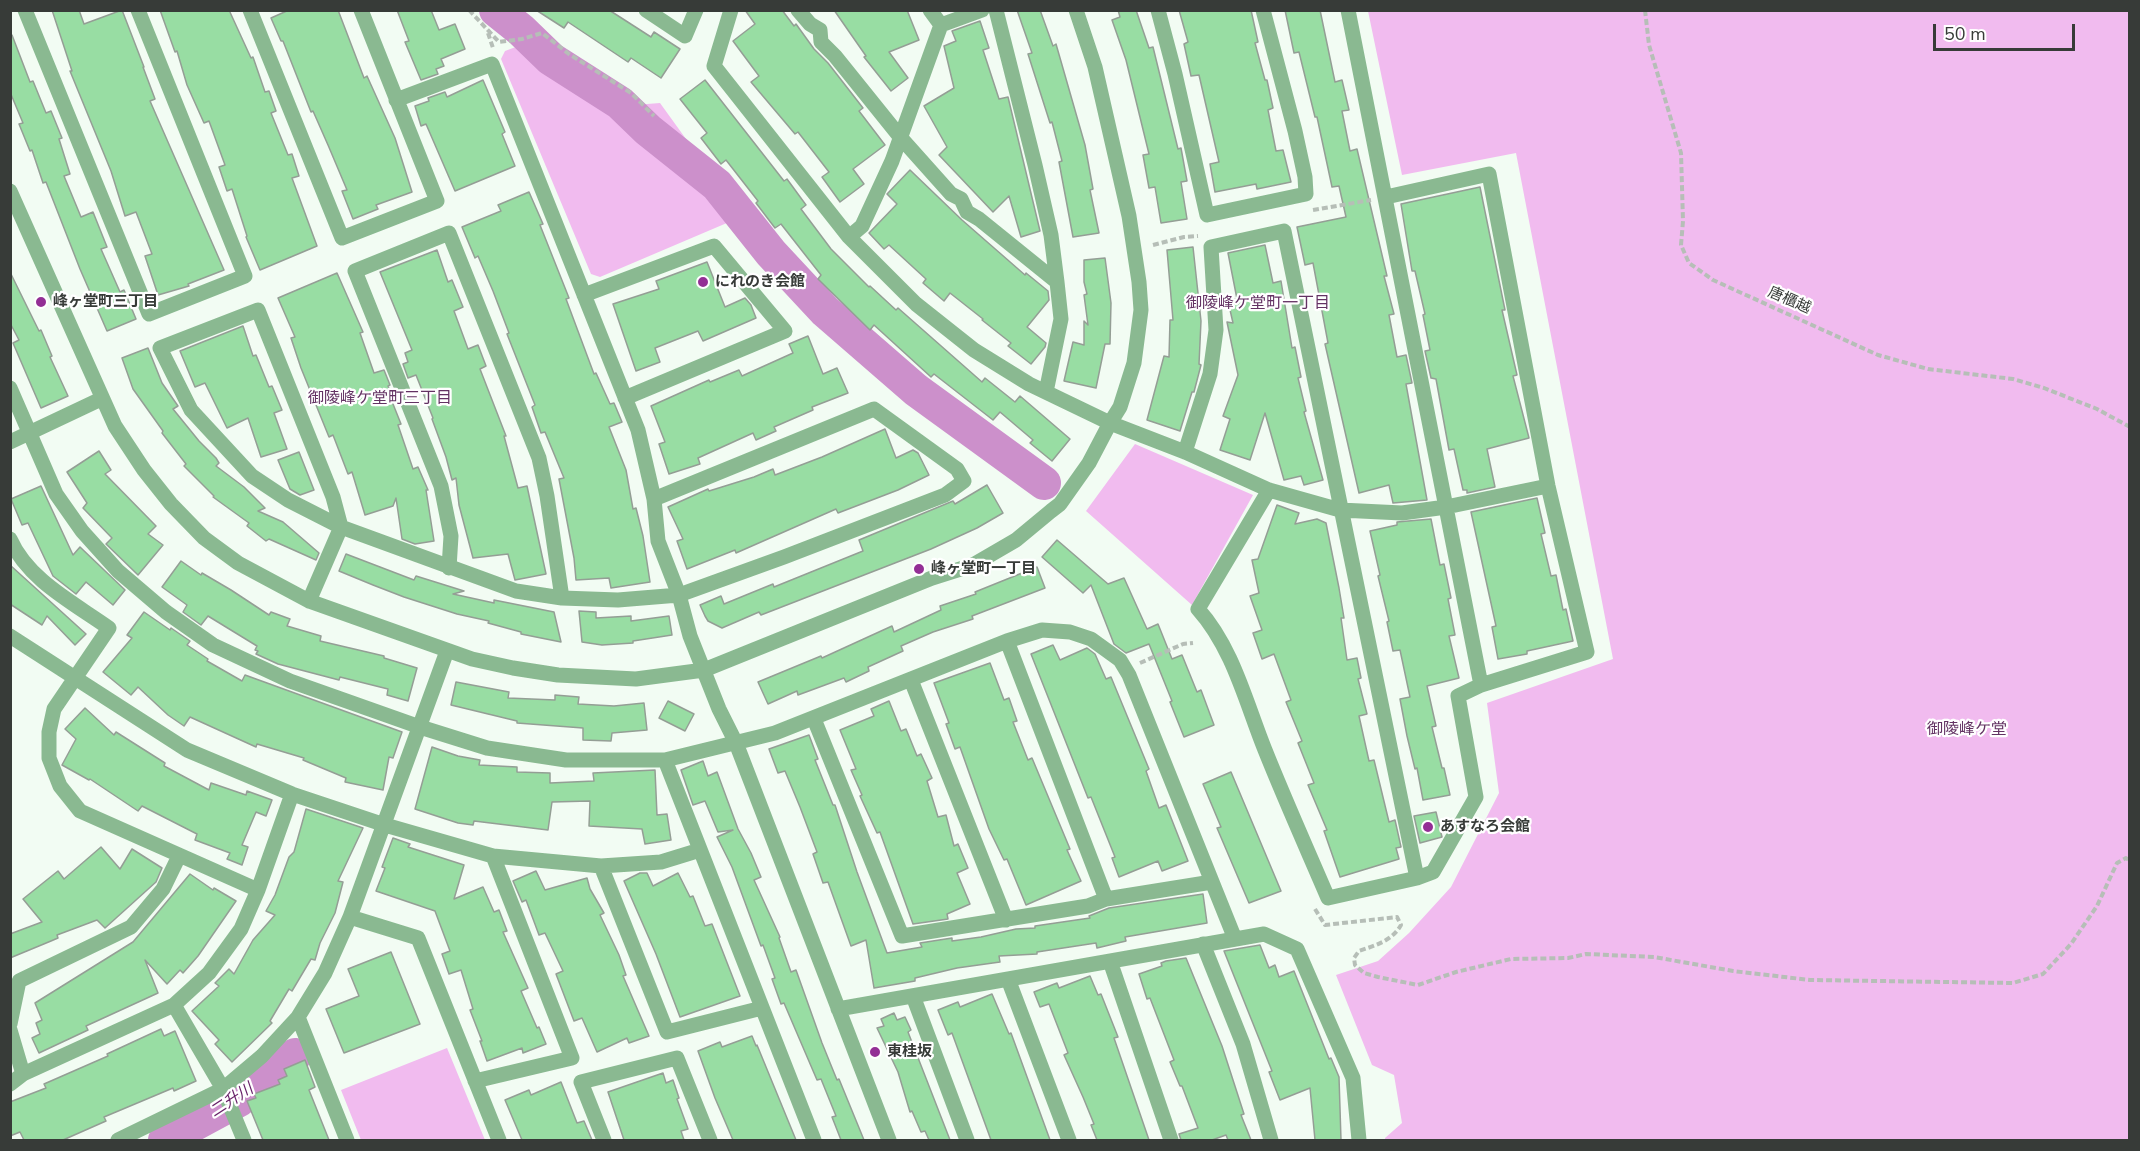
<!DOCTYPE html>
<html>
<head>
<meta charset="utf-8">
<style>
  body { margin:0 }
  #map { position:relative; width:2140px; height:1151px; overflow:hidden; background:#f2fcf3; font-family:"Nunito Sans",sans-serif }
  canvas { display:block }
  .frame { position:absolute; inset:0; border:12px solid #373b38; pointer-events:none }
  .scale { position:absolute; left:1933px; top:24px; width:142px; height:27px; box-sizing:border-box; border:3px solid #373b38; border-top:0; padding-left:8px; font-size:18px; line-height:21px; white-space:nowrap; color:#373b38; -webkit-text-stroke:4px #fff; paint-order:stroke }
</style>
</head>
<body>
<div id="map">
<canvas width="2140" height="1151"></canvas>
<div class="frame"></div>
<div class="scale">50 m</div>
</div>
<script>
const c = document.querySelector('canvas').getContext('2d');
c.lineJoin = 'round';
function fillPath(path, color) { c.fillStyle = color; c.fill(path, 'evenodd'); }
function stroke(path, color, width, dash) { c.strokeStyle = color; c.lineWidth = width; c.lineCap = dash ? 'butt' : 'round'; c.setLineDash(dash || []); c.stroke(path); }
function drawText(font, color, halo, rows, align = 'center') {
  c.font = font + ' "Nunito Sans","Noto Sans JP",sans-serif'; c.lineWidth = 4.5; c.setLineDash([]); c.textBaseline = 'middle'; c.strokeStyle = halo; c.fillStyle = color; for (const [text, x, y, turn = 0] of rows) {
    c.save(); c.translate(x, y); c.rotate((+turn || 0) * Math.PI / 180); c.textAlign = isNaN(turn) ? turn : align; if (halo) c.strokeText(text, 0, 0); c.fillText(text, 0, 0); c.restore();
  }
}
fillPath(new Path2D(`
  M1368,11H2129V1140H1385V1138L1402,1123L1394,1075L1372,1065L1336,975L1378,961L1409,933L1451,887L1499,793L1487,703L1613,659L1516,153L1402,175Z
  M537,39L547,44L634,105L660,103L733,204L748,214L600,277L591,274L501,59L505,51Z
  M1135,444L1253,495L1192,605L1086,511Z
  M447,1048L485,1140H361L341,1090Z`), '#f1bbef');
stroke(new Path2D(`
  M496,10L521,30L551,59L620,103L648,130L717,185L771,253L825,311L916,390L1044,483
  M165,1140L239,1100L295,1055`), '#cc90cb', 34);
const building = new Path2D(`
  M52,10H79L84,24L122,10L144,67H143L155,99L150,101L224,270L188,284L189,286L158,295L145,256L152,254L136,212L125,216L111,171L70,71H72Z
  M160,10H229L251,58L253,57L265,92L269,91L276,111L271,113L288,155L292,154L299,176L292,178L317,246L260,270L246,237L247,236L232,189L227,191L219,167L225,165L209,121L204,123L187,85L177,51L175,52Z
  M289,10H338L364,78L367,76L395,138L412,192L376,205L378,209L353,219L342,191L347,190L328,145L313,111L311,112L283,41H281L271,18Z
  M397,10H431L439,30L455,24L465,49L441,59L444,66L436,69L438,74L421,80L405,42L409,41Z
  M536,10H609L651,37L654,32L680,49L661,78L631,58L628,62L568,22L564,28Z
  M745,10H782L794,26L796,24L814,49L828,63L863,108L859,111L885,145L853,169L864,184L840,202L822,177L829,172L798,132L795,134L751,82L759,76L733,41L755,24Z
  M834,10H907L919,40L889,52L908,78L891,91L864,57L866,56Z
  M1017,10H1040L1053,46L1056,44L1085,145L1093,189L1090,190L1099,233L1073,237L1059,162L1062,161L1052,122L1050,123L1028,54L1032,53Z
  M1118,10H1136L1149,48L1153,47L1178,149L1181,148L1187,181L1181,182L1187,219L1161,223L1155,187L1149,188L1143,155L1149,154L1126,60L1112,20L1120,17Z
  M1179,10H1251L1258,42L1255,43L1265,80H1267L1273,108L1268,110L1276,151L1283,150L1291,182L1257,189L1256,184L1215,192L1210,164L1219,162L1199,75L1191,76L1184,44L1188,42Z
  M1285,10H1320L1335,82L1342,80L1349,110L1342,111L1350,151L1357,149L1387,276H1384L1394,314L1389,315L1397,357L1406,355L1412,383L1406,384L1427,500L1393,503L1389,485L1359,493L1325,344L1328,343L1313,263L1305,265L1297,227L1346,217L1339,186L1332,187L1317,117H1315L1299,52L1294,53Z
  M980,21L989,48L983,50L999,99L1008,97L1040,231L1021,237L1009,196L993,212L939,155L947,147L924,106L954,88L944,46L956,41L952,31Z
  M10,35H12L30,82L33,81L46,113L51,111L62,138L59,139L70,174L64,176L81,217L93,212L107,247L101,249L120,292L124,290L136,319L107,331L80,269L46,182L43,183L32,150L30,151L19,124L23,123L10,92Z
  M483,80L505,132L502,134L515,166L455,191L426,124L421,126L415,106L429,101L428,98L445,92L447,97Z
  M705,80L784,181L787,179L806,205L801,209L831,249L869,287L870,286L896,310L898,308L982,382L985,378L1015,402L1020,396L1070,439L1052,461L1030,443L1033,440L1000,412L993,420L934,374L931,377L874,325L870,330L818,279L821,275L781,224L775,228L756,203L758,201L726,160L721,164L701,138L707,133L680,99Z
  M910,170L962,220L1025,275L1026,273L1048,291L1049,300L1027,327L1046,343L1045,347L1031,364L1008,346L1011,343L982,320L983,319L950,293L944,301L923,283L926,279L889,245L884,249L869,233L897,204L887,194Z
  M1480,187L1505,310H1502L1517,375L1513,376L1529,438L1487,449L1495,487L1467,493V490H1463L1454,449L1449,450L1436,379L1431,378L1425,351L1430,350L1423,315L1425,314L1415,271H1412L1401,204Z
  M529,192L543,224L540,225L569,298L566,299L594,374L596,373L610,404L614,403L622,422L609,427L626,470L633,509L636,508L643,536L650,582L611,588L609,578L576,580L574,558L559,479L564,478L545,432L541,433L532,407L535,405L507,334L509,333L493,291L478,256L475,258L462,227L501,211L498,205Z
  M1265,245L1273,283L1281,281L1292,348L1295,347L1301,377L1298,378L1306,411L1304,412L1323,480L1304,485L1301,476L1284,480L1265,413L1250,460L1220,450L1230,419L1223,416L1238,375L1227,322L1233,323L1228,301L1237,299L1228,253Z
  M1193,247L1201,321L1199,364L1201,365L1195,388L1194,392H1192L1180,431L1147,420L1164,356L1169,357L1170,320H1173L1167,250Z
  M437,250L448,282L452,280L463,307L454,311L468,349L478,345L486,366L480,369L506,436H504L518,488L527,486L546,574L515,580L508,554L473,558L459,505L456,478L452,480L446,457L432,419L433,418L416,375L408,378L403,364L408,362L405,353L412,350L380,272Z
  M1105,258L1111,303L1110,344H1105L1096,388L1064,381L1073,342L1084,345V321L1088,325L1084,295L1087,294L1084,282V260Z
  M707,262L725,307L745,298L751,305L756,318L703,341L698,331L655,348L660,362L636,371L613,304L659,289L656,281Z
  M10,272L39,331L41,330L52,356L50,357L68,396L41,408L13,343L19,340L10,323Z
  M337,273L363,332L360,333L374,373L384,370L390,385L388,386L391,393L389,394L401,424L398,425L413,469L418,467L428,490H426L434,541L415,544L402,539L396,498L393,506L365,515L352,472L348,474L333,435L329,437L301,368L291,338L295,337L278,298Z
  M243,326L253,356L256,355L269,387L272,386L282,410L274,413L287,449L261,457L248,418L227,428L205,383L195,387L180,351Z
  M808,336L823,374L837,368L848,393L812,407L813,410L774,427L776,431L756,440L753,433L698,458L700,464L669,474L659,444L665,442L651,406L709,380L710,382L739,370L742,376L793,353L789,344Z
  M148,348L162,383L178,406L173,409L199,441L216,458L219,463L216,466L244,487L265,508L258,511L283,522L319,553L316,560L269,539L266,541L247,526L249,523L213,497L214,496L184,466L186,464L162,433L163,431L133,389L122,358Z
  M885,429L896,458L913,450L918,453L929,475L898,490L838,513L836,509L736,553L735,550L687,569L677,541L683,539L668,507L708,489L709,491L754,477L773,469L775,475L822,457Z
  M99,451L111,470L105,474L156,526L148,534L163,545L138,575L106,544L112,538L83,508L87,503L67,472Z
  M299,452L314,490L300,495L290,489L278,460Z
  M987,485L1003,513L977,528L931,549L761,615L759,612L722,628L708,621L705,616L700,605L721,596L724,604L773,584L774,587L863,551L859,540L953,501L955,504Z
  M41,486L73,555L80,547L125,590L113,605L86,582L76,594L53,576L28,523L22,525L11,499Z
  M1537,498L1545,533L1541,534L1551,576L1556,575L1563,610L1566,609L1573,641L1527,651V654L1498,659L1492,627L1496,626L1471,512Z
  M1277,505L1299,513L1295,524L1317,519L1326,523L1339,588L1344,618H1341L1347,660L1357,658L1361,678L1358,679L1367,714L1359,716L1369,761L1374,760L1389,822L1395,820L1401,847L1396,848L1399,859L1340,877L1324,831L1327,830L1308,785L1314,783L1298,743L1302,741L1286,702L1291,700L1274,654L1262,659L1253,633L1262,630L1250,596L1259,593L1252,560L1258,559Z
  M1431,519L1440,565L1444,564L1451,598L1448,599L1455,635L1449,636L1459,678L1427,686L1436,726L1432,727L1442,768H1444L1450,795L1423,800L1417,768L1415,769L1407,736L1400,699L1410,697L1400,650L1393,651L1387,622L1389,621L1378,576L1380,575L1370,531L1397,525V522Z
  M1057,540L1108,584L1124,578L1147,629L1158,624L1172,659L1182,655L1197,692L1201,690L1214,725L1184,737L1170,702L1172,701L1149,644L1126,653L1114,644L1091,585L1083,593L1042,557Z
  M346,554L414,580L416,576L464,591L453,594L494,603V600L554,612L561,642L521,634V632L488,623L489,621L457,614L404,597L373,585L339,571Z
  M181,561L201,575L202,573L231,590L269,615L271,612L290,619L287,626L321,636L320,641L384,656V658L417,668L408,701L387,695L388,689L340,677L339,680L278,664L256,654L258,651L255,650L257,646L208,616L201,625L183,612L187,605L162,587Z
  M10,565L86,634L75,645L47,616L42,625L10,604Z
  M1037,567L1045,588L972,616L973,619L933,632L901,646L903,651L868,667L869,671L846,682L844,678L798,695L797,691L768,704L758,682L821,656L822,658L892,626L894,632L941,610L940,606L976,594L975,592Z
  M579,611L596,612V618L631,616V621L669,616L672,635L633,641V643L602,645L582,642Z
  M144,612L170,630L171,628L190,641L187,645L208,659L207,661L242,681L245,675L402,732L393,758L389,757L383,790L345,782L346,778L303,760L304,758L257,744L256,747L190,717L184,726L168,715L138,687L131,695L103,672L132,638L127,635Z
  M1053,645L1060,660L1087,648L1095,654L1106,679L1111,677L1149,769L1146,771L1159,808L1166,805L1188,861L1162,871L1158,861L1119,877L1112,858L1115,857L1091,797L1088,798L1031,654Z
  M990,663L1004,700L1009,698L1017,721L1013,722L1028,760L1032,758L1070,849L1067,850L1081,881L1026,905L1007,859L1004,860L989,829L960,747L955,749L946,724L949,723L934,683Z
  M456,682L509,692L508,698L555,700V695L579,697L578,704L614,706L644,703L647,730L612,733L611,741L583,740V728L517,723V721L451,705Z
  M668,701L694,714L685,731L659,718Z
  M889,701L901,731L906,729L917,756L921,754L932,778L927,781L938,817L946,815L954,846L958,844L968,868L957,873L970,904L947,914L948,919L913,924L880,832L877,833L860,796L862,795L851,770L856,769L840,730L874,716L871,709Z
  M85,708L114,735L116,732L165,763L164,766L209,790L211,783L246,795L247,791L272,800L266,816L256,812L242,845L248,847L242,865L227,859L230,853L195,840L197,834L142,806L138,811L90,779L89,780L62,765L76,739L65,729Z
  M809,735L818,759L815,760L833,805H835L857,872L887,953L922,947L920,943L952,938V941L981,937L1016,929L1035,928V926L1090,918L1089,916L1109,908L1203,894L1207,923L1125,937L1126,941L1097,948L1096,943L1037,952V954L999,956L1000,962L957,968L915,978V981L874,988L866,940L851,946L828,882L823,883L813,854L817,852L800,807L785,771L778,773L769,749Z
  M432,747L458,756L480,760L479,765L517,767V772L550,773V783L594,781L593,773L655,770L657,815L667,814L671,840L645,844L642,829L589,826L590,801L552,802L548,830L474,821L473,825L458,823L415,809Z
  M703,761L708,776L717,772L738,829L751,853L761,877L754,880L780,937L779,938L791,972L796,970L822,1043L837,1080L839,1079L864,1140H841L832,1117L836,1116L821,1079L817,1080L784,1003L781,1004L772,979L775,978L763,945L761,946L732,867L717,837L733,830L718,832L705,801L693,805L681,770Z
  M1231,772L1281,891L1249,903L1217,828L1221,827L1203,784Z
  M306,809L363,828L338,881L343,882L335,913L320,943L315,960L311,959L292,991L289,989L270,1021L272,1023L232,1062L215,1044L219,1040L192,1011L219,986L215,983L229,969L234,974L253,940L275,915L266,911L275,895L289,857L294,852Z
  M1436,812L1442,837L1420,843L1414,816Z
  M393,838L410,844L408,847L464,865L454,899L483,887L494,912L499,910L507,931L503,932L528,988L521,991L537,1028L539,1027L546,1044L523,1053L522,1048L487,1061L480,1041H482L470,1010L473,1009L461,970L449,974L442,954L450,951L435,911L376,891L385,868L382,867Z
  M101,847L120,869L132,849L162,868L156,882L105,928L97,920L57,935L58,938L51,941L10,958V934L42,922L23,899L58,871L64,879Z
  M536,871L545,890L587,878L590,889L604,913L600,915L619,955L626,975L623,976L649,1036L629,1043L627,1038L597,1052L582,1018L574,1021L556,974L563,971L545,933L539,935L526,900L522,902L513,881Z
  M640,873H647L653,886L678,873L690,897L693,896L705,926L712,924L740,996L680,1017L656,954L624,881Z
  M190,874L213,890L214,888L236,901L198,956L183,973L180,970L167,984L145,960L158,993L86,1026L88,1030L39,1053L32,1038L40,1034L36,1023L42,1020L35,1003L133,942Z
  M1260,945L1269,968L1275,965L1279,977L1294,971L1329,1059L1331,1058L1339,1077L1341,1140H1315L1310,1088L1280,1100L1269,1072L1272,1071L1224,951Z
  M391,952L420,1024L344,1053L326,1009L359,996L348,969Z
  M1186,958L1222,1046L1244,1114L1241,1115L1251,1140H1228L1226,1135L1212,1140H1181L1179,1134L1198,1128L1182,1086H1180L1170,1062L1174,1060L1150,998L1147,999L1139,974L1162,966L1161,963L1166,961Z
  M1090,976L1098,995L1101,994L1118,1037L1114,1038L1149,1140H1097L1091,1125L1094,1124L1083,1097L1064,1055L1068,1053L1049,1004L1040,1007L1034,992L1057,983L1059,988Z
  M992,994L1009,1034L1011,1033L1050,1140H991L952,1033L948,1035L938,1010L958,1002L960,1007Z
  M894,1013L897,1020L905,1017L911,1030L908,1032L950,1140H929L925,1131L921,1132L912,1111L910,1112L898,1072L877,1028L884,1026L881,1019Z
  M161,1029L164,1036L175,1031L196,1081L174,1091L173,1088L104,1117L106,1121L63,1140H24L20,1132L10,1136V1102L46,1088L44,1084L108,1056L107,1054Z
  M752,1036L756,1046L757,1045L796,1140H733L715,1098L698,1051L720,1042L722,1047Z
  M305,1060L315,1087L309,1090L329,1140H263L247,1101L256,1098L254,1094L280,1084L278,1080L287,1076L284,1069Z
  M663,1073L666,1083L673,1080L679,1098L677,1099L688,1129L681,1131L684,1140H624L608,1092Z
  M561,1082L577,1123L584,1121L592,1140H522L505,1100L529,1090L531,1095Z`);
fillPath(building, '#98dda3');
stroke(building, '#949e95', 1.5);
stroke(new Path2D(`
  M469,10L499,42L522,39L542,33L569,54L631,93L654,116
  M1645,10L1649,45L1681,153L1683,221L1681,245L1689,263L1713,280L1878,355L1928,369L2013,379L2044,388L2097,409L2130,427
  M488,33L493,48
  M1313,210L1371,200
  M1153,245L1184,237L1198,236
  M1140,663L1183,644L1193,643
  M1315,909L1325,925L1397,917L1401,925C1392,941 1376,945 1359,951L1354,958L1355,965L1364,973L1378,977L1418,985L1456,972L1511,959L1568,958L1586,954L1654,957L1733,971L1810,980L2013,983L2043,974L2071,944L2097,906L2117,863L2126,858L2130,861`), '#b6beb7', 4, [6, 3]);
stroke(new Path2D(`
  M25,10L149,314L245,276L138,10
  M250,10L342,238L437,201L361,10
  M646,10L685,36L696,10
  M731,10L714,66L849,237L916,304L974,350L1029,384L1110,423L1185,452L1269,490L1340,510L1402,513L1446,507L1548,486
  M798,10L810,24L820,30L821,42L835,56L901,138L951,194L961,199L967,212L979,219L1057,282
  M930,10L941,25
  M996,10L1035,165L1051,235L1057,282L1061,319L1046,392
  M1158,10L1175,74L1207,215L1306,194L1305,177L1295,131L1263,10
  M1348,10L1481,685
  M941,25L982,10
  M396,100L492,64L638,430L654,499L658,541L679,595L690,636L719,709L736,743L889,1140
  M10,191L115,426L144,470L171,504L204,538L238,563L309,601L472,659L513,668L558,675L636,679L704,670L932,578L973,565L1016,540L1051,511L1060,504L1089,463L1110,423L1120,407L1134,363L1141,310L1139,282L1129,216L1095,67L1076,10
  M849,237L862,226L892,161L941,25
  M584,295L714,246L785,331L625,398
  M10,388L56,494L82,531L118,571L166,612L213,645L290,681L420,727L487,748L566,760H665L775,733L1007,641L1042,630L1070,632L1091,639L1120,660L1129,675L1235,939
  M10,442L101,399
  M1185,452L1210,374L1216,330L1211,247L1284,231L1417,878
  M1269,490L1198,609C1233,648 1246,703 1265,750C1285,800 1307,849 1328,898L1417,878L1433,872L1476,797L1458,696L1481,685L1587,652L1548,486L1489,174L1386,197
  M10,539C28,580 74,603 109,628L54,709L49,732V758L60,786L80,811L258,890
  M449,568L451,536L441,486L355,271L449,233L539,458L547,496L562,598
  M309,601L341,527L333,497L258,310L160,348L191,410L252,476L288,500L341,527L516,591L562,598L618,600L679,595L784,557L945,495L964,481L957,469L874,409L654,499
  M10,636L187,750L292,794L385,825L493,856L601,866L661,862L700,850
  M1007,641L1106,899
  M911,680L1006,920
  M814,719L902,936L1088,906L1106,899L1212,882
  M665,760L814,1140
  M601,866L667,1032L762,1008
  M350,917L418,938L499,1140
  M1203,944L1243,1044L1271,1140
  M1110,961L1171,1140
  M1008,979L1069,1140
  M913,996L967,1140
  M174,1005L223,1089L244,1140
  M838,1009L1264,934L1297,949L1353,1078L1359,1140
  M298,1017L347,1140
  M10,1024L19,981L131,927L163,889L179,856
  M10,1030L23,1074
  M475,1081L572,1058L493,856
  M10,1084L23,1074L174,1005L209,973L241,929L258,890L292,794
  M118,1140L223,1089L262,1056L298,1017L325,973L350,917L447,651
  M604,1140L581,1082L677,1058L710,1140`), '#8ab991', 15);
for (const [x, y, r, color] of [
  [703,282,6,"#932f95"],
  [41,302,6,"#932f95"],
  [919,569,6,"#932f95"],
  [1428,827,6,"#932f95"],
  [875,1052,6,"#932f95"]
]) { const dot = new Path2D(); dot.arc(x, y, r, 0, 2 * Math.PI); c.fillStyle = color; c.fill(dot); stroke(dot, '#fff', 2); }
drawText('bold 15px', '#373b38', '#fff', [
  ["にれのき会館",715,282],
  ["峰ヶ堂町三丁目",53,302],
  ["峰ヶ堂町一丁目",931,569],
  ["あすなろ会館",1440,827],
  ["東桂坂",887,1052]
], 'left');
drawText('15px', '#373b38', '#fff', [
  ["唐櫃越",1789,301,24]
]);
drawText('16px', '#633263', '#fff', [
  ["御陵峰ケ堂町一丁目",1258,304],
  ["御陵峰ケ堂町三丁目",380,399],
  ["御陵峰ケ堂",1967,730]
]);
drawText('italic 16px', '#661f67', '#fff', [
  ["二升川",232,1101,-33]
]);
</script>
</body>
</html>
